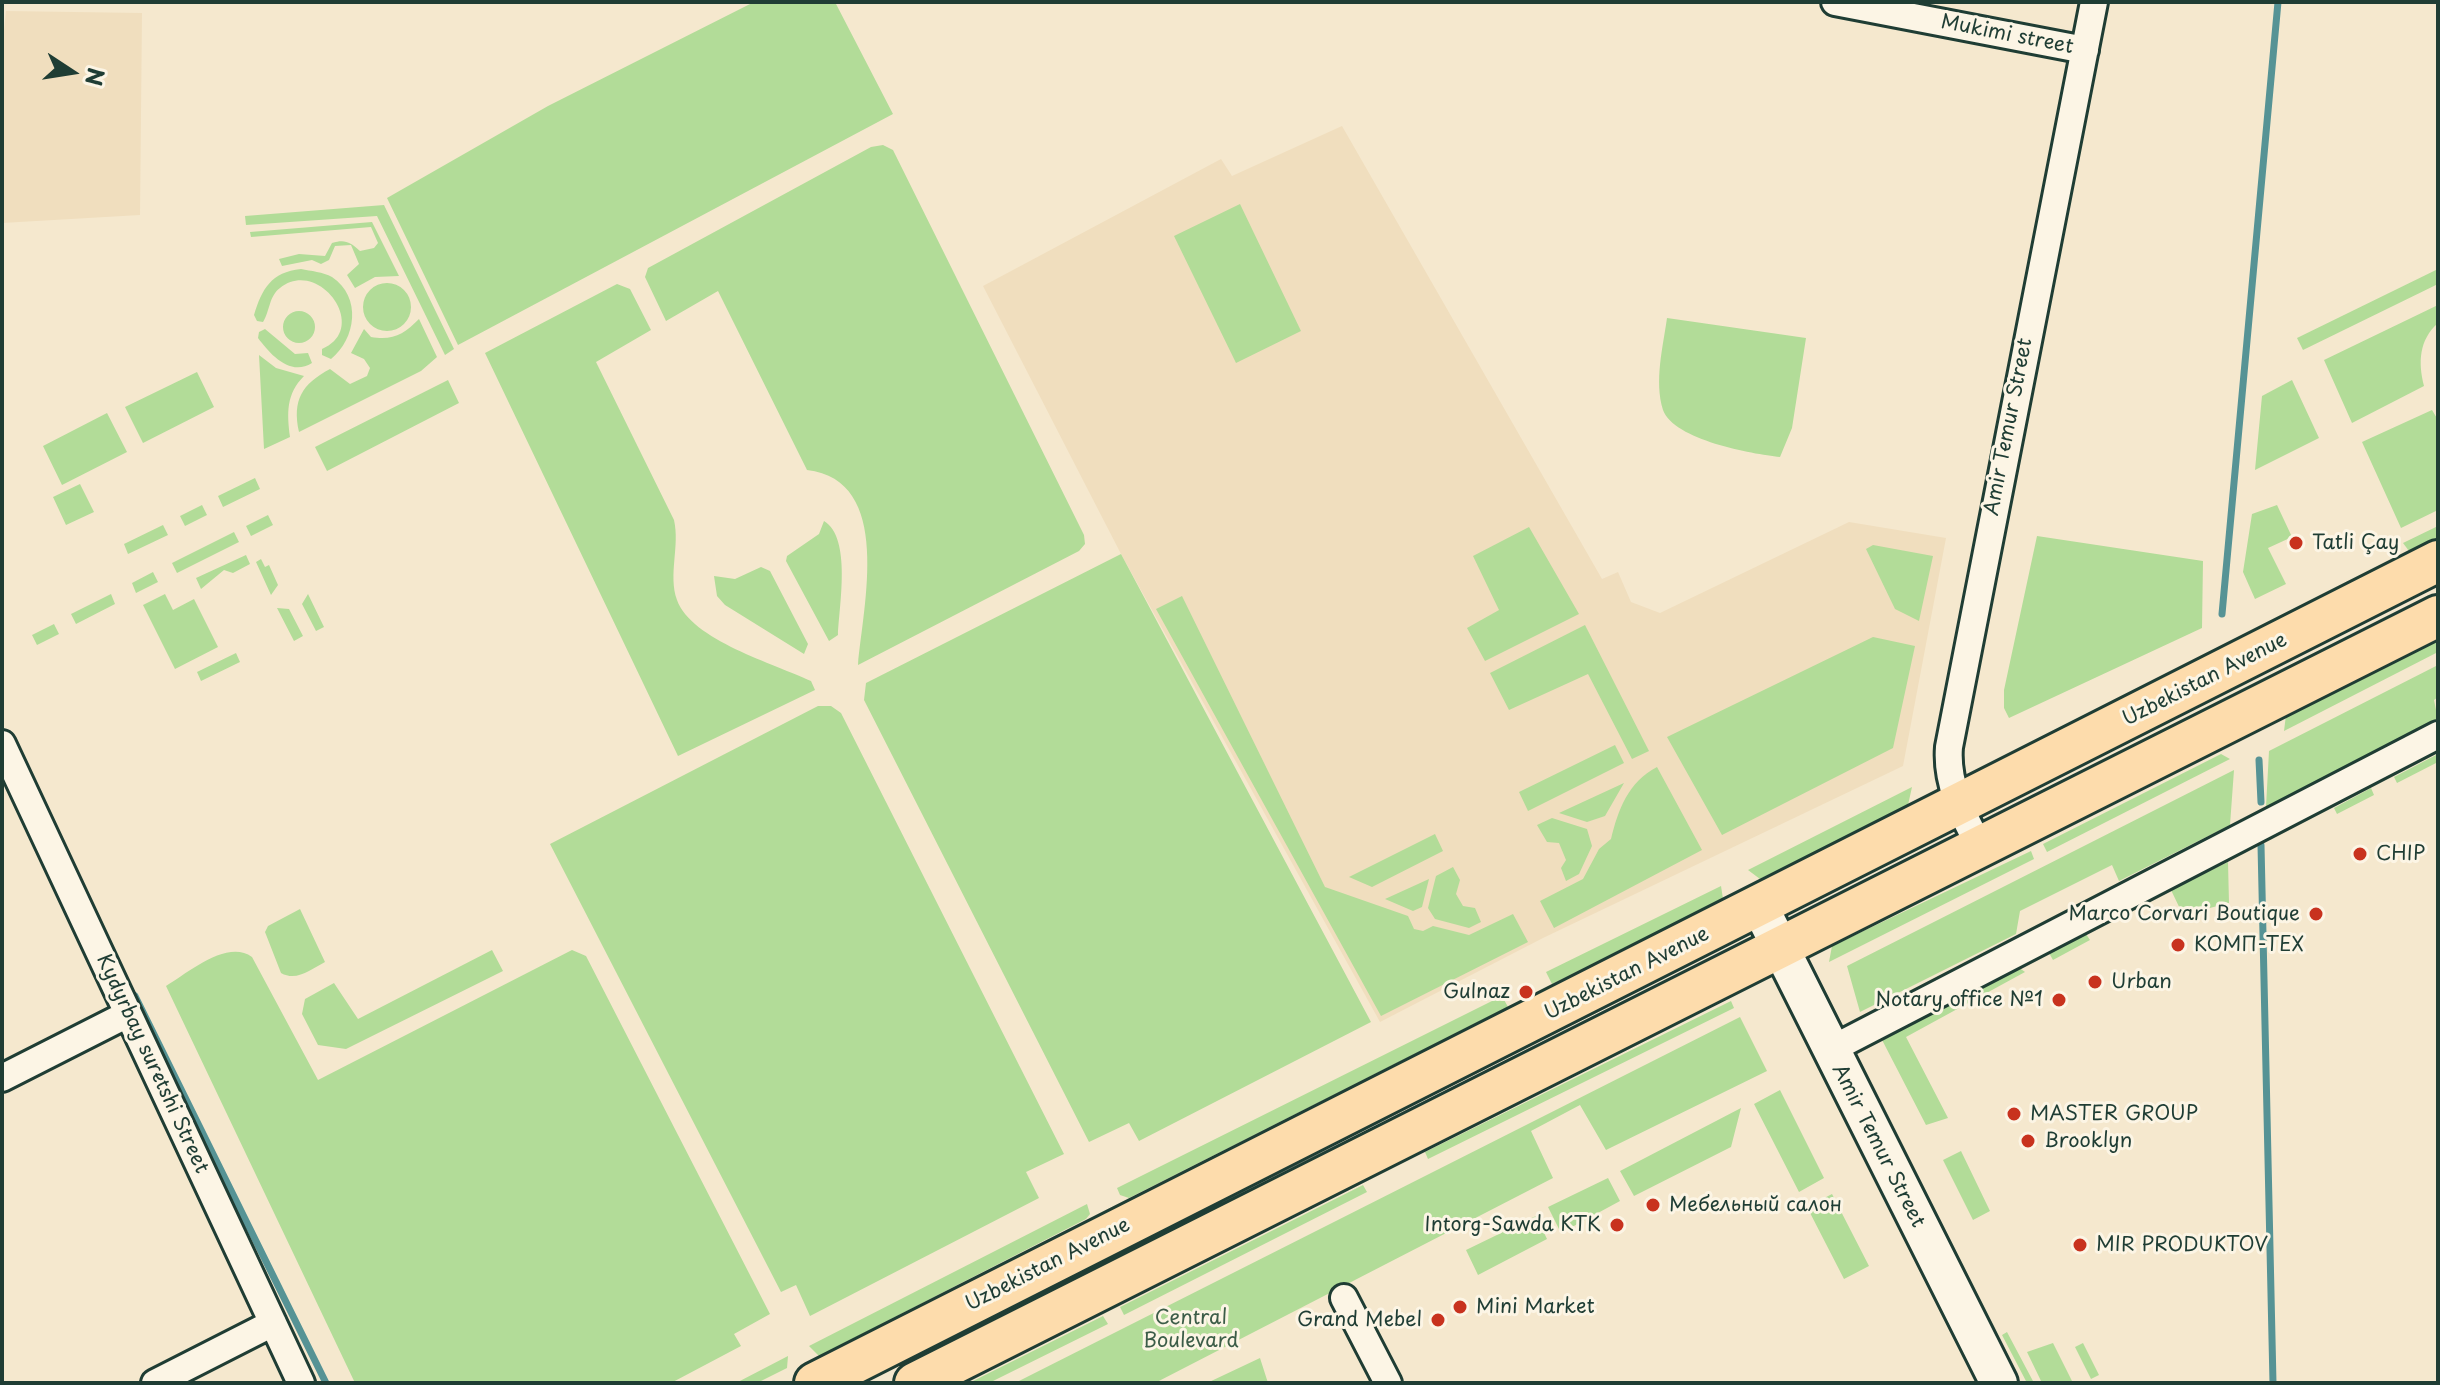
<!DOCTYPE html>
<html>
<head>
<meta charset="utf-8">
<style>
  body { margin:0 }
  #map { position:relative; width:2440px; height:1385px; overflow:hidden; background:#f5e8ce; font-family:"Playpen Sans",sans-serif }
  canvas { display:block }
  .frame { position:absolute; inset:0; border:4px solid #1f3d34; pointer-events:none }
  .north { position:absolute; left:32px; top:32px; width:80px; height:80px; -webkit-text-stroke:6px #fcf5e5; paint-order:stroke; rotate:102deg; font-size:22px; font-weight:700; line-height:32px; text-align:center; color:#1f3d34 }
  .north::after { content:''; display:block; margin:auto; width:28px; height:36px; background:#1f3d34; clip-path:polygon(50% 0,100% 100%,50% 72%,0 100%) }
</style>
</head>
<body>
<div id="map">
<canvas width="2440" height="1385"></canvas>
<div class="frame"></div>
<div class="north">N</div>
</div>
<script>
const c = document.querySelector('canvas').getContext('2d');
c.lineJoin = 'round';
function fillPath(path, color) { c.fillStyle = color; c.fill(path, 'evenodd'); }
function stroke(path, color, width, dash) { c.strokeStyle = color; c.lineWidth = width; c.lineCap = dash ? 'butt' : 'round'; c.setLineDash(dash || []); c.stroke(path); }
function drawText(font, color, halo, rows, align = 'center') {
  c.font = font + ' "Playpen Sans",sans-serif'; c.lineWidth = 6; c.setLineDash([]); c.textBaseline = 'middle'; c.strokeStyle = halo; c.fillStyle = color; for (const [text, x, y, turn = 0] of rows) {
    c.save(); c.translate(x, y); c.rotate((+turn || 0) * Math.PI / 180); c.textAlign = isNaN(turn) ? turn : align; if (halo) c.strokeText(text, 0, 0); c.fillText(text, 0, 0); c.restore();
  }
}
fillPath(new Path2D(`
  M6,11L142,13L140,215L2,223V49Z
  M1342,126L1602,579L1618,572L1631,602L1660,613L1849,522L1946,538L1903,766L1543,938L1380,1022L1121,554L983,286L1221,159L1232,176Z`), '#f0debe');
fillPath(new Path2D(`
  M754,2H835L893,114L458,345L387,198L548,106Z
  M883,145L893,150L1084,535L1085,544L1079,551L858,665C863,606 894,480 807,470L718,291L666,321L645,277L648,268L871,147Z
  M1240,204L1301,331L1236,363L1174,236Z
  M384,205L454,349L445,355L377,216L246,225L245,216Z
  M372,222L399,276L375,277L355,288L347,275L359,264L351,245L335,246L329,260L321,264L312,260L282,266L279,259L299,254L325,256L332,243C345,239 350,242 360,251L374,248L378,243L371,227L251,237L250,232Z
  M301,269C311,271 323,272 332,277C362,297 356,339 331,359L322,355V349C371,329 319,257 280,288C269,296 270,311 263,322L257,321L254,315C262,289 271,272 301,269Z
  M2438,269V284L2303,350L2297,338Z
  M363 307a24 24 0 1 1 48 0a24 24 0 1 1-48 0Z
  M617,284L630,289L651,330L596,362L674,520C680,546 668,575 677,600C691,640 775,664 811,681L815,690L678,756L485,353Z
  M2438,305V323C2419,340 2418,362 2424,386L2352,423L2324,360Z
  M283 327a16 16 0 1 1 32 0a16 16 0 1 1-32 0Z
  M1667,318L1806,338L1792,428L1780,457C1752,454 1674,440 1663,410C1654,381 1663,347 1667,318Z
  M419,319L437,357L421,371L299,432C292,400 302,384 330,369L350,384L367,376L370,368L364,359L351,353L364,329L371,337C393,341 404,334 419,319Z
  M265,329L295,354L308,353L312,363C290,377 270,354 258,338L259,332Z
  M259,355L276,368L304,376C286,394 287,413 290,437L264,449Z
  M197,372L214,407L143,443L125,407Z
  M448,380L459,403L327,471L315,447Z
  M2292,380L2319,438L2255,470L2262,396Z
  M2432,410L2438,420V510L2401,528L2362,442Z
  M107,413L127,452L62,485L43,446Z
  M255,478L260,489L223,507L218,496Z
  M80,484L94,512L66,525L53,497Z
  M202,505L207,515L185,526L180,516Z
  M2277,505L2292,537L2268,548L2286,584L2255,599L2243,572L2252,514Z
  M268,515L273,525L251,536L246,526Z
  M824,521C852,538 839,606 838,635L829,641L786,561L787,556L819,534Z
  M163,525L168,535L128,554L124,544Z
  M2438,526V537L2409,551L2403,543Z
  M1529,527L1579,614L1485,661L1467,628L1499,610L1473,556Z
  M234,532L239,542L177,573L172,563Z
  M2037,536L2203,561L2202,628L2009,718L2004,708V690Z
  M1873,545L1933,556L1919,621L1895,609L1866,549Z
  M1121,554L1371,1022L1139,1141L1129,1123L1089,1142L864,700L866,683Z
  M246,555L250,564L233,573L224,570L201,589L196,578Z
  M261,559L265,567L269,565L278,585L271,595L256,562Z
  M761,567L770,571L808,644L804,654L725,605L717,596L714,576L735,579Z
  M153,572L158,582L136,593L132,583Z
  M111,594L115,604L76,624L71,614Z
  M165,594L173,610L194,599L218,647L175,669L143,605Z
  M308,594L324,627L316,631L302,604Z
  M1182,596L1325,887L1408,916L1414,929L1423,931L1433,926L1469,935L1513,914L1528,942L1381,1016L1156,609Z
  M277,608L289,609L303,636L294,641Z
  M54,624L59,634L37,645L32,635Z
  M1585,625L1649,751L1632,759L1588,674L1509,710L1490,673Z
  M1873,637L1915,646L1893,748L1722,835L1667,737Z
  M2438,637V652L2284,731L2286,715Z
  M236,653L240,662L201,681L197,672Z
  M2438,665V697L2434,700L2438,720L2266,807L2269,751Z
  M818,706H831L841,713L1064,1154L1026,1172L1039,1198L810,1316L796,1285L781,1292L550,844Z
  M1615,745L1624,763L1528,811L1519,792Z
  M2221,754L2230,759L2047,852L2043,844Z
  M2438,754V762L2397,783L2394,777Z
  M1657,767L1702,850L1554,928L1540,901L1583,879L1599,849L1611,839C1618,810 1628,782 1657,767Z
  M2234,770L2230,825L2119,881L2112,865L2020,911L2016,934L1860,1012L1847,966Z
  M1624,783L1605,816L1587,822L1559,813Z
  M1912,787L1908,805L1901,811L1760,879L1748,870Z
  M2371,788L2374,795L2337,814L2334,808Z
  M1552,818L1587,829L1592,846L1579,874L1566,881L1561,868L1566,860L1559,843L1547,842L1537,825Z
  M1435,834L1443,851L1372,887L1349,877Z
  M2031,851L2034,859L1829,962L1832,946Z
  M2228,862L2229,903L2183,915L2171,890Z
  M1453,867L1460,880L1456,894L1463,906L1475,908L1481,922L1469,928L1435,919L1428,908L1436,876Z
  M1429,879L1422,907L1413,911L1385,899Z
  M1721,886L1723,899L1552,984L1546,972Z
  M300,909L325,962C311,969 297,982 281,973L265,932L268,926Z
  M2086,934L2090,940L2053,960L2049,953Z
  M492,950L503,971L346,1049L318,1045L302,1014L305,999L334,983L358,1019Z
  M572,950L586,956L770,1314L734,1334L741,1346L671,1383H355L166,986C188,973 227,939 252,957L318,1080Z
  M2014,964L2025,972L1906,1037L1948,1118L1926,1125L1880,1036Z
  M1502,996L1508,1007L1129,1198L1120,1195L1117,1188Z
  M1731,1001L1734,1008L1428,1159L1425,1152Z
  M1740,1017L1767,1071L1606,1150L1580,1105L1531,1131L1553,1178L1155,1383H1015Z
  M1780,1090L1824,1178L1799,1192L1754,1104Z
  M1741,1108L1731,1147L1634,1196L1620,1171Z
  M1961,1151L1990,1211L1973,1220L1943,1160Z
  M1608,1178L1620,1201L1561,1233L1548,1207Z
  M1363,1185L1367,1192L1124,1315L1120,1307Z
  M1832,1194L1869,1266L1844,1279L1807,1207Z
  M1087,1204L1090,1214L1086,1219L819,1356L809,1346Z
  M1536,1216L1547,1239L1478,1275L1466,1250Z
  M1103,1316L1108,1324L989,1383H969Z
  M2007,1332L2034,1383H2027L2002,1335Z
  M2053,1343L2073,1383H2042L2027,1352Z
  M2083,1343L2099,1375L2091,1379L2075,1347Z
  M788,1356L787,1368L757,1383H736Z
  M1260,1358L1268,1383H1207Z`), '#b2dc98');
stroke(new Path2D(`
  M2222,614L2278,2
  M2259,760L2261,802
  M2261,845L2273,1383
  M135,996L326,1383`), '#569395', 7);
const minor = new Path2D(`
  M1835,2L2085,50
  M2,744L301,1383
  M1980,847C1963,815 1946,784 1949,747L2094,2
  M1830,1050L2438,735
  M2,1078L128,1014
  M1344,1298L1388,1383
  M155,1383L273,1323`);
const secondary = new Path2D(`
  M1760,907L1999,1383`);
const primary = new Path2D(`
  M815,1383L2438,561
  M915,1383L2438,616`);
stroke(minor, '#1f3d34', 32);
stroke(secondary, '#1f3d34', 42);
stroke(primary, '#1f3d34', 46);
stroke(minor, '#fcf5e5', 26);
stroke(secondary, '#fcf5e5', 36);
stroke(primary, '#fddcac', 40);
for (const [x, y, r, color] of [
  [2296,543,8,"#c8321e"],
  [2360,854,8,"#c8321e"],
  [2316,914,8,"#c8321e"],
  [2178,945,8,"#c8321e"],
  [2095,982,8,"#c8321e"],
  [1526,992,8,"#c8321e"],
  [2059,1000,8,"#c8321e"],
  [2014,1114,8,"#c8321e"],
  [2028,1141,8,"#c8321e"],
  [1653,1205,8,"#c8321e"],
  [1617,1225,8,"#c8321e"],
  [2080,1245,8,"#c8321e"],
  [1460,1307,8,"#c8321e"],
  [1438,1320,8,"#c8321e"]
]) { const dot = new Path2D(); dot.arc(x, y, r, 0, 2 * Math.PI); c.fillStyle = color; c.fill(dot); stroke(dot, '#fcf5e5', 3); }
drawText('20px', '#1f3d34', '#fcf5e5', [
  ["Mukimi street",2007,35,11],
  ["Amir Temur Street",2009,427,-79],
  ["Uzbekistan Avenue",2205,680,-27],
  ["Uzbekistan Avenue",1627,974,-27],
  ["Kydyrbay suretshi Street",152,1064,65],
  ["Amir Temur Street",1878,1146,63],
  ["Uzbekistan Avenue",1048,1265,-27]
]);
drawText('20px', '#1f3d34', '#fcf5e5', [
  ["Tatli Çay",2312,543],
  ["CHIP",2376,854],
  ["Marco Corvari Boutique",2300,914,"right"],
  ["КОМП-ТЕХ",2194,945],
  ["Urban",2111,982],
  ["Gulnaz",1510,992,"right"],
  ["Notary office №1",2043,1000,"right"],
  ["MASTER GROUP",2030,1114],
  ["Brooklyn",2044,1141],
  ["Мебельный салон",1669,1205],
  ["Intorg-Sawda KTK",1601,1225,"right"],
  ["MIR PRODUKTOV",2096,1245],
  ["Mini Market",1476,1307],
  ["Grand Mebel",1422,1320,"right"]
], 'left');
drawText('20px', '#3c5d48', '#fcf5e5', [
  ["Central",1191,1318],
  ["Boulevard",1191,1341]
]);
</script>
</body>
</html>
